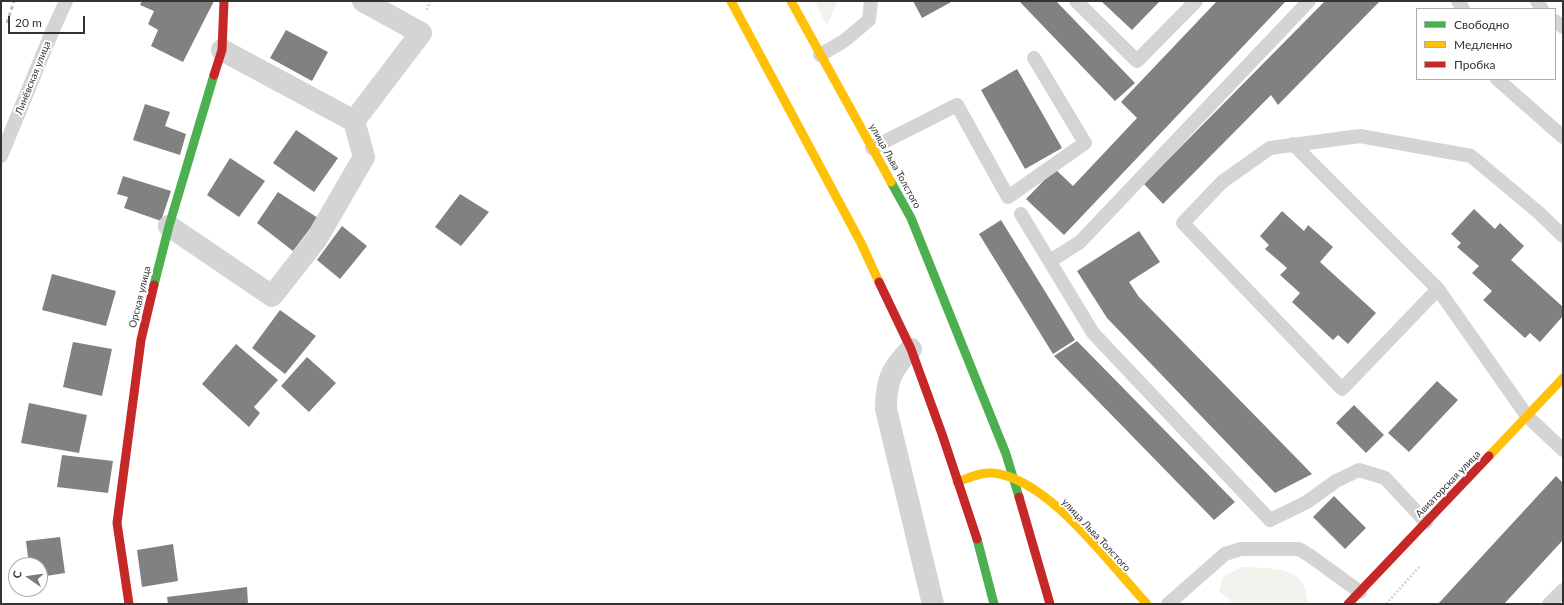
<!DOCTYPE html>
<html>
<head>
<meta charset="utf-8">
<style>
  body { margin:0 }
  #map { position:relative; width:1564px; height:605px; overflow:hidden; background:#fff; font-family:Lato,sans-serif }
  canvas { display:block }
  .frame { position:absolute; inset:0; border:2px solid #333; pointer-events:none }
  .legend { position:absolute; left:1416px; top:8px; width:140px; height:72px; box-sizing:border-box; background:#fff; border:1px solid #adadad; margin:0; padding:5px 7px; list-style:none; font-size:12px; color:#333 }
  .legend li { display:flex; align-items:center; gap:8px; height:20px }
  .legend b { width:20px; border:1px solid #adadad }
  .north { position:absolute; left:8px; top:557px; width:40px; height:40px; box-sizing:border-box; background:#fff; border:1px solid #adadad; border-radius:50%; rotate:283deg; font-size:11px; font-weight:700; line-height:16px; text-align:center; color:#333 }
  .north::after { content:''; display:block; margin:auto; width:14px; height:18px; background:#7a7a7a; clip-path:polygon(50% 0,100% 100%,50% 72%,0 100%) }
  .scale { position:absolute; left:8px; top:16px; width:77px; height:18px; box-sizing:border-box; border:2px solid #333; border-top:0; padding-left:5px; font-size:12px; line-height:14px; white-space:nowrap; color:#333; -webkit-text-stroke:3px #fff; paint-order:stroke }
</style>
</head>
<body>
<div id="map">
<canvas width="1564" height="605"></canvas>
<div class="frame"></div>
<ul class="legend">
<li><b style="height:5px;background:#4caf50"></b>Свободно</li>
<li><b style="height:5px;background:#ffc107"></b>Медленно</li>
<li><b style="height:5px;background:#c62828"></b>Пробка</li>
</ul>
<div class="north">С</div>
<div class="scale">20 m</div>
</div>
<script>
const c = document.querySelector('canvas').getContext('2d');
c.lineJoin = 'round';
function fillPath(path, color) { c.fillStyle = color; c.fill(path, 'evenodd'); }
function stroke(path, color, width, dash) { c.strokeStyle = color; c.lineWidth = width; c.lineCap = dash ? 'butt' : 'round'; c.setLineDash(dash || []); c.stroke(path); }
function drawText(font, color, halo, rows, align = 'center') {
  c.font = font + ' Lato,sans-serif'; c.lineWidth = 4; c.setLineDash([]); c.textBaseline = 'middle'; c.strokeStyle = halo; c.fillStyle = color; for (const [text, x, y, turn = 0] of rows) {
    c.save(); c.translate(x, y); c.rotate((+turn || 0) * Math.PI / 180); c.textAlign = isNaN(turn) ? turn : align; if (halo) c.strokeText(text, 0, 0); c.fillText(text, 0, 0); c.restore();
  }
}
fillPath(new Path2D(`
  M814,1H836L837,3L827,25Z
  M1242,567C1258,568 1291,566 1301,581C1305,586 1306,595 1308,602V604H1234L1219,591L1223,577Z`), '#f0f2ec');
fillPath(new Path2D(`
  M142,1H214L183,62L151,46L158,30L148,24L154,11L140,5Z
  M913,1H953L922,18Z
  M1019,1H1056L1135,83L1115,101Z
  M1101,1H1160L1132,30Z
  M1217,1H1286L1064,235L1026,199L1055,169L1073,186L1137,118L1121,102Z
  M1325,1H1380L1278,105L1271,95L1163,204L1144,184Z
  M286,30L328,52L312,81L270,58Z
  M1017,69L1062,148L1025,169L981,90Z
  M145,104L170,112L165,126L186,134L180,155L133,140Z
  M296,130L338,158L314,192L273,163Z
  M230,158L265,181L239,217L207,195Z
  M123,176L171,191L161,221L124,208L128,197L117,194Z
  M278,192L318,218L293,251L257,223Z
  M460,194L489,212L461,246L435,227Z
  M1474,209L1495,229L1500,223L1524,246L1511,260L1563,307V316L1540,342L1530,333L1525,338L1483,300L1492,291L1472,273L1479,266L1457,247L1461,243L1451,234Z
  M1282,211L1304,231L1308,225L1333,247L1320,262L1376,313L1348,344L1338,335L1333,340L1292,302L1300,293L1280,275L1287,268L1265,249L1269,245L1260,236Z
  M1001,220L1075,340L1053,354L979,234Z
  M342,226L367,246L340,279L317,260Z
  M1139,231L1160,262L1129,282L1139,297L1312,474L1275,493L1107,318L1077,271Z
  M52,274L116,291L106,326L42,310Z
  M280,310L316,336L285,374L252,348Z
  M1077,341L1235,502L1214,520L1054,356Z
  M73,342L112,349L102,396L63,387Z
  M236,344L278,380L254,407L260,413L249,427L202,384Z
  M307,357L336,383L309,412L281,386Z
  M1437,381L1458,400L1409,452L1388,433Z
  M29,403L87,415L79,453L21,443Z
  M1354,405L1384,435L1366,453L1336,423Z
  M62,455L113,461L108,493L57,487Z
  M1556,476L1563,483V540L1504,604H1438Z
  M1334,496L1366,528L1345,549L1313,517Z
  M60,537L65,573L40,577V565H29L26,541Z
  M173,544L178,581L142,587L137,550Z
  M247,587L248,604H168L167,597Z`), '#818181');
stroke(new Path2D(`
  M427,10L430,1
  M1386,604L1420,566`), '#d3d3d3', 2.5, [2, 2]);
stroke(new Path2D(`
  M1076,1L1137,61L1196,1
  M1458,1L1463,9
  M1537,1L1542,9
  M1555,21L1563,27
  M820,55L844,41L869,20L871,1
  M1497,79L1563,137
  M1293,144L1438,289
  M872,148L957,105L1008,197L1085,143L1034,58
  M1,156L52,32L66,1
  M1021,214L1093,333L1270,520L1307,502L1336,481L1359,470L1385,478L1426,522
  M1563,236L1538,212L1471,156L1360,136L1270,148L1222,182L1183,223L1342,389L1438,289L1527,416L1563,450
  M1050,261L1080,242L1309,1
  M1168,604L1225,554L1241,549H1299L1309,555L1360,592
  M1549,604L1563,590`), '#d4d4d4', 14);
stroke(new Path2D(`
  M222,50L354,121
  M169,226L272,296L316,240L364,157L354,121L421,33L363,1
  M911,349C891,369 886,381 886,409L933,604`), '#d4d4d4', 22);
stroke(new Path2D(`
  M891,182L911,218L1006,454L1019,497
  M154,285L169,226L214,75
  M977,539L994,604`), '#4caf50', 9);
stroke(new Path2D(`
  M731,1L861,243L879,282
  M791,1L891,182
  M1489,456L1563,378
  M957,482C969,478 980,472 992,473C1048,477 1110,565 1147,604`), '#ffc107', 9);
stroke(new Path2D(`
  M214,75L222,50L224,1
  M879,282L911,349L942,434L977,539
  M1019,497L1050,604
  M129,604L117,523L141,340L154,285
  M1348,604L1489,456`), '#c62828', 9);
stroke(new Path2D(`
  M7,23L14,1`), '#bdbdbd', 3, [4, 3]);
drawText('10px', '#333', '#fff', [
  ["Линёвская улица",33,78,-68],
  ["улица Льва Толстого",895,166,61],
  ["Орская улица",140,297,-76],
  ["Авиаторская улица",1448,484,-46],
  ["улица Льва Толстого",1096,535,47]
]);
</script>
</body>
</html>
